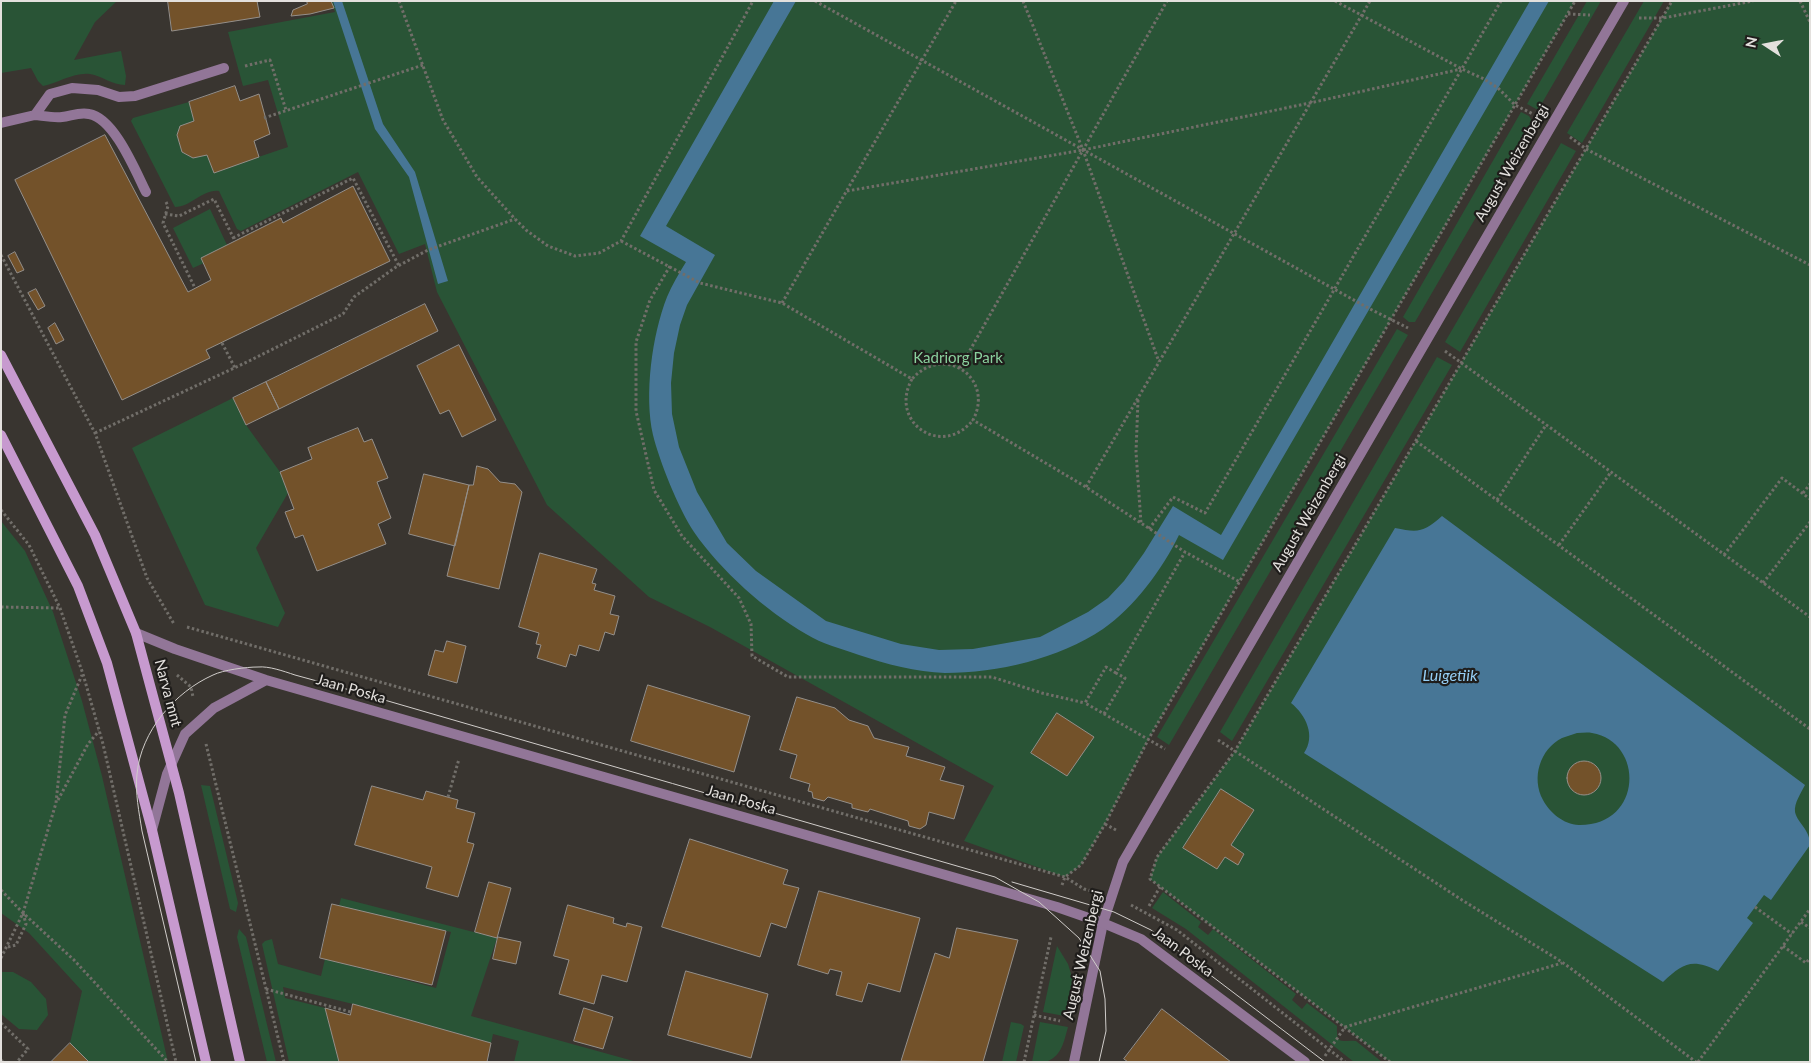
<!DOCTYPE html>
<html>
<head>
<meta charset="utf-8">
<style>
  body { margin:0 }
  #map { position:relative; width:1811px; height:1063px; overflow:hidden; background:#393530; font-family:Lato,sans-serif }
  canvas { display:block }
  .frame { position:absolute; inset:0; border:2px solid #e3e0dd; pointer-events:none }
  .north { position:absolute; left:1741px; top:20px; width:50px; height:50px; -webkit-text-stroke:4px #1f1d1b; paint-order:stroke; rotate:281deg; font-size:14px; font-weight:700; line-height:20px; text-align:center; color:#e3e0dd }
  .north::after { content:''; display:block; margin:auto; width:18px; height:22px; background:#e3e0dd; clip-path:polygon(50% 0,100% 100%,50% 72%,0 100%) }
</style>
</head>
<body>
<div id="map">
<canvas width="1811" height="1063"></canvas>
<div class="frame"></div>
<div class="north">N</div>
</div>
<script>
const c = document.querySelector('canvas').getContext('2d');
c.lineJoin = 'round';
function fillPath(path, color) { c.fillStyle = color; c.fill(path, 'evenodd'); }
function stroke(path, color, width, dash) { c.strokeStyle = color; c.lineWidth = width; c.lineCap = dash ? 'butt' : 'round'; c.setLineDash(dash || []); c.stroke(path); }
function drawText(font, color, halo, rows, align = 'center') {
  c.font = font + ' Lato,sans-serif'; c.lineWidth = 4.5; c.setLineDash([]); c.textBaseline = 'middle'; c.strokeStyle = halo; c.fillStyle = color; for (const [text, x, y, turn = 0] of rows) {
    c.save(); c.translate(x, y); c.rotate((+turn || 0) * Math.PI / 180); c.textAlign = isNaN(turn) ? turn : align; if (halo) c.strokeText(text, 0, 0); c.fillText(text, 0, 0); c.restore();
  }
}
fillPath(new Path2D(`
  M1,1H117L95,22L74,60L121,51L126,76L125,85C112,85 102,76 90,74C74,72 58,83 43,86L38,81L31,68L1,73Z
  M331,1H1575L1148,740L1105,824L1081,865L1065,877L964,841L994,786L710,627L649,597L547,505L437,292L425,244L399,254L358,172L241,231L237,229L219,191C203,189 191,207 175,207L131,121L133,118L189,102L194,121L180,126L177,135L182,152L193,158L207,155L214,172L288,147L268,80L243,86L228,32L335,12Z
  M1587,1H1601L1538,110L1527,104Z
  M1644,1H1664L1582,143L1567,133Z
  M1672,1H1810V1062H1390L1150,879L1157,857L1235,751Z
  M1521,112L1529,116L1532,121L1415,322H1409L1403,317Z
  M1561,143L1576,151L1460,352L1445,342Z
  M210,209L227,245L201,258L204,263L193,268L173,228Z
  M1397,329L1408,335L1169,745L1157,737Z
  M1437,357L1452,365L1232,741L1220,732Z
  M233,398L246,425L280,472L288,493L256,548L285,613L278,627L205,605L132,448Z
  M1,521L25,551L53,612L82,701L102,776L168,1062H89L70,1043L82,991L29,933L1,913Z
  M201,785L210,786L238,903L236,912L230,909Z
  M1163,892L1201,922L1198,927L1208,935L1213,929L1296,994L1292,1000L1302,1009L1307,1003L1337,1026C1336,1047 1342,1039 1356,1041L1382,1062H1354L1186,929L1152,908Z
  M341,898L497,938L471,1016L637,1062H514L519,1041L493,1034L491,1043L353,1004L283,987L285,998L325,1008L339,1062H289L262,944L265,941L272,939L278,964L321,976L325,959L436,988L451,932L339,906Z
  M239,929L246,937L276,1062H267L237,937Z
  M1057,946L1068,964L1076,990L1070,1017L1043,1012Z
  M1,972H13L31,982L46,999L48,1015L37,1030L19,1029L1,1014Z
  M1011,1022L1021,1024L1024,1026L1016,1062H1002Z
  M1040,1022L1068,1027C1064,1041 1062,1055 1048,1061C1044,1063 1036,1062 1032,1062Z`), '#295436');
fillPath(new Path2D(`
  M333,1H342L383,124L415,172L448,281L438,284L409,177L375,129Z
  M774,1H796L666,226L715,255L687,305L680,325L674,353L671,383L672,414L679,447L697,492L727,543L756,571L826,621L901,644L939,650L973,649L1040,637L1088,612L1108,598L1124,581L1144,553L1173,506L1221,535L1530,1H1549L1223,560L1179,535C1163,568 1134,608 1103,629C1058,659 998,673 945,673C916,672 886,664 859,655C842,649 822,644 806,634C766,611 720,570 694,532C679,510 659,460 653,435C644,395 652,335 667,297C672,285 679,273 686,262L640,236Z
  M1442,516L1805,785C1801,793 1794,803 1795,812C1798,824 1810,829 1810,845L1771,900L1764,895L1747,918L1753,923L1718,971C1692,958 1683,963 1663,982L1304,753C1316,736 1306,715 1291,703L1395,528C1419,533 1424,532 1442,516ZM1577,733C1582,733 1587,732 1592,733C1645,742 1643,826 1579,825C1563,824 1550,813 1543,800C1531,778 1540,749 1562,738C1567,736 1572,735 1577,733Z`), '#477696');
const building = new Path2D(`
  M168,1H257L260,17L172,31Z
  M307,1H331L334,8L310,14L291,16L293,10L307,4Z
  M235,86L240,101L259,94L270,134L254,141L259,157L214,173L207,155L193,158L182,152L177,135L180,126L194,121L189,102Z
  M105,135L188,292L211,280L201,258L281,218L283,223L353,186L390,261L206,350L210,358L122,400L15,180Z
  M15,252L24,270L17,273L8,256Z
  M36,289L45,306L38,310L28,293Z
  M425,304L438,331L279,409L266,382Z
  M55,323L64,340L56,344L48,328Z
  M459,345L496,420L462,437L449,410L440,414L417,366Z
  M266,382L279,409L246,425L233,398Z
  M358,428L364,442L372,439L388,478L377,482L391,518L378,524L386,544L317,571L303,535L295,538L285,512L294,509L280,472L312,459L308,448Z
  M477,466L488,469L500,482L515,484L522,492L499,589L447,576L469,485H473Z
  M424,474L469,485L455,546L409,534Z
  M540,553L597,569L592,583L596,584L594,590L615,596L610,614L619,616L614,635L605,632L599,651L579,645L576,656L570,654L566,667L537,658L541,645L536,644L539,633L519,627Z
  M447,641L466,646L457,683L428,675L435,650L443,652Z
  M648,685L750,716L734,772L631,741Z
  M797,697L835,708L849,720L868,726L874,738L909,747L906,756L945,767L940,780L964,786L954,819L929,812L926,825L920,829L909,826L908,821L870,809L868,812L852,808V804L828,797L824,801L813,798L812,792L808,791L810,784L790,778L797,755L780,750Z
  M1057,713L1094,737L1067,776L1031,753Z
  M1567 778a17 17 0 1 1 34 0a17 17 0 1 1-34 0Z
  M372,786L423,800L426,791L458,800L456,808L475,813L467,842L474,844L458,897L426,888L432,867L355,845Z
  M1221,789L1254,810L1231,845L1244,854L1238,865L1225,857L1217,869L1183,848Z
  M690,839L788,870L783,884L799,888L786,928L771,923L760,957L662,927Z
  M489,882L511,888L497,938L475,932Z
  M819,891L920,918L900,992L868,983L862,1002L836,995L842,972L830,969L828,974L798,965Z
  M332,904L446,931L432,985L320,958Z
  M568,905L614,918L613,923L626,927L627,923L642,927L627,982L602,975L594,1004L559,994L569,960L554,956Z
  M957,928L1018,940L983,1062L901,1061L935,953L949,958Z
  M498,937L521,942L516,964L493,959Z
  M686,971L768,994L751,1058L668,1035Z
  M353,1004L491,1043L487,1062H339L325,1008L350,1015Z
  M584,1008L613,1017L603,1049L574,1041Z
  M1162,1009L1231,1062H1128L1124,1059Z
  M70,1043L89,1062H51Z`);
fillPath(building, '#73522a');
stroke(building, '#948f8a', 1);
stroke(new Path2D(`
  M399,1L443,120L477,177L515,219L526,230L548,246L575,256L599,253L621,241L753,1
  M815,1L1370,309L1408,328
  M1023,1L1083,150L1159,362
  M1335,1L1462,69L1484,79L1498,88L1515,105L1533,114
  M1800,1L1810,22
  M1568,14L1590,15
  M1639,18H1663L1753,1
  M245,66L270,60L286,110
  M264,118L423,65
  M1570,137L1586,149L1810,265
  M847,191L1083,150L1310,103L1461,69
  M166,202L168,206L163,223L195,288
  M165,214L179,216L214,199L235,241
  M233,238L353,178L399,266
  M621,241L700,283L782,303L912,379C944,343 995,378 973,420L1086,487L1185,552L1240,582
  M1,255L95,433L147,578L174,624
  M670,266L650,300L636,342V411L654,490L682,536L739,598L751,624L752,656L788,677H992L1042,693L1085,703
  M782,303L956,1
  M222,343L235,368
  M1445,351L1810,617
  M960,368L1167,1
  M912,379C888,422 942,459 973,420
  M1138,400L1136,452L1141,523
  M95,433L247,362L343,314L354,297L396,267L428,250L515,219
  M1416,441L1810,729
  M1086,487L1370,1
  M1803,493L1810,484
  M1497,500L1546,425
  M1,510L29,545L60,608L83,674L103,744L176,1062
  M1149,529L1173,497L1205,513L1501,1
  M1559,545L1611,472
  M1724,555L1782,478L1810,499
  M1763,583L1810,522
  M1,607L60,608
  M187,627L1065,877L1084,889L1092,891
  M1116,673L1106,667L1085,703L1165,749
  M177,675L191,687L193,697
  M1104,714L1125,678L1116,673L1185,552
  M1218,740L1462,900L1562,962L1696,1062
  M206,744L284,1062
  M448,797L459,759
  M58,800L88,744L99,731
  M1105,824L1116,830
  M1062,885L1065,877L1081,865L1105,824L1148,740L1575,1
  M1,890L23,913L74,960L168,1062
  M1131,905L1177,930L1345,1062
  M1149,906L1160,887
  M1755,907L1792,934
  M1801,922L1810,928
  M1783,946L1806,963L1810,958
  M8,947L16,945L26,924L23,913
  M1,958L23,913L56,803L65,715L82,675
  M266,989L351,1012
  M1034,1015L1060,1021
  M1,1023L28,1049L17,1062
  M1325,1056L1345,1027L1562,963
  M1,1060L3,1062
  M1024,1062L1051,937
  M1390,1062L1150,879L1157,857L1235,751L1672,1
  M1698,1062L1810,909`), '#716e69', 3, [2.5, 2.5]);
stroke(new Path2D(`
  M35,115C44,116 54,118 62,117C71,116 79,112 89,114C114,118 135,170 146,192
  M1,123L35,115L50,94L72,88L98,90L119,97L135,96L224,68`), '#927698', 10);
stroke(new Path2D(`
  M1074,1062L1103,923L1123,862L1624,1`), '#927698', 10);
stroke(new Path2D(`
  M136,633L175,649L266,680L1057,907L1103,923L1141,939L1305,1062
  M152,830L167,774L185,734L214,708L266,680`), '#927698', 10);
stroke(new Path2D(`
  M1,355L95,535L136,633L179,793L240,1062
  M1,435L78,586L107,663L152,830L206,1062`), '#c79acf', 10);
stroke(new Path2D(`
  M1012,882L1114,912L1151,930L1325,1062
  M196,1062L142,831C139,812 135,793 137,774C141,731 175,692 213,675C223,670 246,667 258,667C269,666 283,671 295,675C313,680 332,685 350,690L995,877L1039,902L1079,938L1100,971L1105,999L1106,1031L1099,1062`), '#d0cdca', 1);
drawText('15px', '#e3e0dd', '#1f1d1b', [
  ["August Weizenbergi",1512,163,-60],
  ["August Weizenbergi",1309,513,-60],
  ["Jaan Poska",351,689,16],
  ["Narva mnt",168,693,75],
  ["Jaan Poska",741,800,16],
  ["Jaan Poska",1183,952,37],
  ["August Weizenbergi",1083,955,-77]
]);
drawText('15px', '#8bd19e', '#1f1d1b', [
  ["Kadriorg Park",958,358]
]);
drawText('italic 16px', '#95cef5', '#1f1d1b', [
  ["Luigetiik",1450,676]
]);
</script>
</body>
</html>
